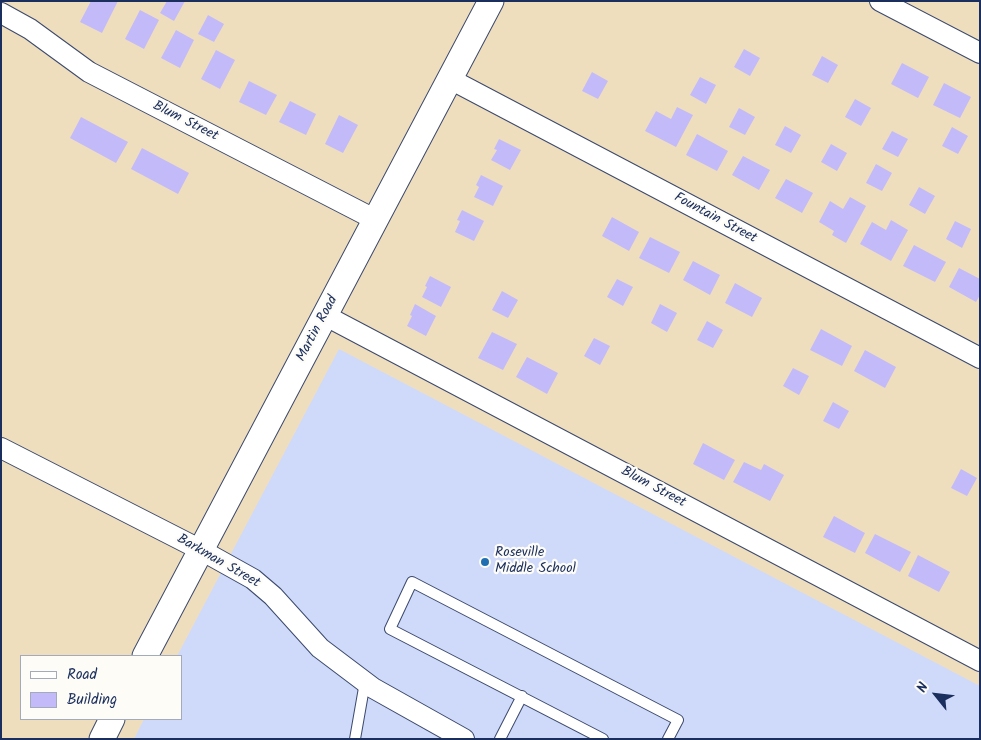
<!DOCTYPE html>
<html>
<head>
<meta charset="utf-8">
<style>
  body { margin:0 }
  #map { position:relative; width:981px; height:740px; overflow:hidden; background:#efdebe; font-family:Kalam,sans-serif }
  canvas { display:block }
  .frame { position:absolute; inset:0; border:2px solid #1b2f5e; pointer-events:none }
  .legend { position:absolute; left:20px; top:655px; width:162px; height:65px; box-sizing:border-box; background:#fdfcf7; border:1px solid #a3aaba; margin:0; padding:6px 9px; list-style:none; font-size:15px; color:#1b2f5e }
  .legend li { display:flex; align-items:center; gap:10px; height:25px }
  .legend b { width:25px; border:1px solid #a3aaba }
  .north { position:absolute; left:911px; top:670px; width:50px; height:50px; -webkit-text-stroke:4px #fdfcf7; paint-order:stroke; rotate:299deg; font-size:14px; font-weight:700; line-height:20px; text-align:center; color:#1b2f5e }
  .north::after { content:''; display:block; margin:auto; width:18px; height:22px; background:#1b2f5e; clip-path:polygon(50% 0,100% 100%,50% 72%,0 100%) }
</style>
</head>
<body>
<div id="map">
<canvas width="981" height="740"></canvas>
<div class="frame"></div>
<ul class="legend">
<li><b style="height:6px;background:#fff"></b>Road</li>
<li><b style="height:14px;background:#c3baf9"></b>Building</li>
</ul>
<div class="north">N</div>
</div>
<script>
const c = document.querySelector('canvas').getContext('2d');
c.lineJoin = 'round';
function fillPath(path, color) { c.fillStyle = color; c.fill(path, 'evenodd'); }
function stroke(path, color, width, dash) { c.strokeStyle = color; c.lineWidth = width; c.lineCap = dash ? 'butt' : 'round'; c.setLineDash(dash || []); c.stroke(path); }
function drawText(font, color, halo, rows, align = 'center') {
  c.font = font + ' Kalam,sans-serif'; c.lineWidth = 4.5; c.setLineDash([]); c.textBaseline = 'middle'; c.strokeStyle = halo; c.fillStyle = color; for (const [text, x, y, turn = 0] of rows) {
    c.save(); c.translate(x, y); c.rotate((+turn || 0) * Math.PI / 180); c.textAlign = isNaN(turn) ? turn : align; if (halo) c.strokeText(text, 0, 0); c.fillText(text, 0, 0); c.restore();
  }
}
fillPath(new Path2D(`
  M339,349L980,686V739H134L144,719H181V656H177Z`), '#cfdafa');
fillPath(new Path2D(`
  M91,1H118L102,33L80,22Z
  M167,1H185L174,21L160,13Z
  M140,10L159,20L144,49L125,39Z
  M208,15L224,24L214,42L198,34Z
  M176,30L194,40L180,68L161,58Z
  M744,49L760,58L750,76L734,67Z
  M216,50L235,60L220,89L201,79Z
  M822,56L838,65L828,83L812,75Z
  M902,63L929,77L918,98L891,84Z
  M592,72L608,81L598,99L582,91Z
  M700,77L716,85L706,104L690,95Z
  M249,81L277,95L266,115L239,102Z
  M944,83L971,97L960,118L933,105Z
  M855,99L871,108L861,126L845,117Z
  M290,101L316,114L306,135L279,122Z
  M677,107L693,115L676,147L645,131L656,111L671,119Z
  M739,108L755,117L745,135L729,127Z
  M339,115L358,125L343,153L325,144Z
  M81,117L128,142L116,163L70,138Z
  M785,126L801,135L791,153L775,145Z
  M952,127L968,136L958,154L942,146Z
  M892,131L908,139L898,157L882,149Z
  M697,134L728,151L717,171L686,155Z
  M499,139L521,150L510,170L491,160L497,150L494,149Z
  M831,144L847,153L837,171L821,162Z
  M142,148L189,173L178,194L131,169Z
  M743,156L770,170L759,190L732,175Z
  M876,164L892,173L882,191L866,183Z
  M481,175L503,186L493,206L474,197L479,187L476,185Z
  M786,179L813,193L802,213L775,198Z
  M919,187L935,196L925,214L909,205Z
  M850,197L866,206L846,243L832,235L834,231L819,222L830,201L843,209Z
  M462,210L484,221L474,241L455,232L460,221L457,220Z
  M612,217L639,232L629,251L602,236Z
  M891,220L908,230L891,261L860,244L872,222L886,230Z
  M955,221L971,229L962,248L946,239Z
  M650,237L680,252L669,273L639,258Z
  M914,245L946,262L935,282L903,266Z
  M693,261L720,275L710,295L683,280Z
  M959,268L980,279V295L976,302L949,287Z
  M430,276L451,287L441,307L422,297L427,287L425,286Z
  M617,279L633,287L623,306L607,297Z
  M735,283L762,298L752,317L725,303Z
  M502,291L518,300L508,318L492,310Z
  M415,304L436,316L426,336L407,326L412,316L410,315Z
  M660,304L677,313L667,332L651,323Z
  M707,321L723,330L713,348L697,340Z
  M821,329L852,346L842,366L810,350Z
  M492,332L517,344L503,370L478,358Z
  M594,338L610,346L600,365L584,356Z
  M865,350L896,367L885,388L854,371Z
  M527,357L558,373L547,394L516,377Z
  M793,368L809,376L799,395L783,386Z
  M833,402L849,411L839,429L823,421Z
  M703,443L735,460L724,480L693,464Z
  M744,462L761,470L764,464L784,475L770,501L733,482Z
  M961,469L977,478L967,496L951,488Z
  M834,516L865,533L855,553L823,537Z
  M875,534L911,552L900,572L865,553Z
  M918,555L950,572L939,592L908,576Z`), '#c3baf9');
const service = new Path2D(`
  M355,739L365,682
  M500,739L522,696
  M603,739L390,629L412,582L678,720L668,739`);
const minor = new Path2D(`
  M880,1L980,53
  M1,13L30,29L89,72L376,220
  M450,79L980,358
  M326,316L980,661
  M1,448L201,550L253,579L273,596L320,648L373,688L464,739`);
const tertiary = new Path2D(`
  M145,656L491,1
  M102,739L112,719`);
stroke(service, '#3b496c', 12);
stroke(minor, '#3b496c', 22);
stroke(tertiary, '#3b496c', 27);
stroke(service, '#fff', 10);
stroke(minor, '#fff', 20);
stroke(tertiary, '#fff', 25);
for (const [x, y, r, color] of [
  [485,562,5,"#1f6fb2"]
]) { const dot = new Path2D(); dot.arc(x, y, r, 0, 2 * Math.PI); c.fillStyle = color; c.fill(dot); stroke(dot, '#fdfcf7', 2); }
drawText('14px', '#1b2f5e', '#fdfcf7', [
  ["Blum Street",185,122,27],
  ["Fountain Street",715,219,28],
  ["Martin Road",318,329,-62],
  ["Blum Street",653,488,28],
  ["Barkman Street",218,562,30]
]);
drawText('14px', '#1b2f5e', '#fdfcf7', [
  ["Roseville",495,554],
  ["Middle School",495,570]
], 'left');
</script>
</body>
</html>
